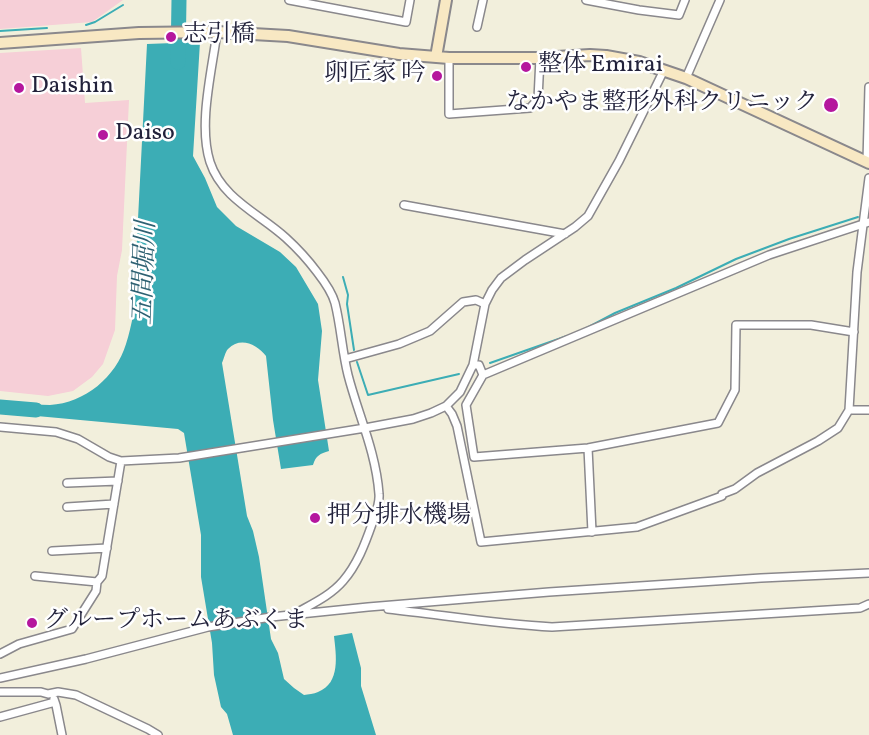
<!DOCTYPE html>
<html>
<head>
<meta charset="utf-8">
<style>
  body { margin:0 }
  canvas { display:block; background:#f2efdc }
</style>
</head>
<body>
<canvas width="869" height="735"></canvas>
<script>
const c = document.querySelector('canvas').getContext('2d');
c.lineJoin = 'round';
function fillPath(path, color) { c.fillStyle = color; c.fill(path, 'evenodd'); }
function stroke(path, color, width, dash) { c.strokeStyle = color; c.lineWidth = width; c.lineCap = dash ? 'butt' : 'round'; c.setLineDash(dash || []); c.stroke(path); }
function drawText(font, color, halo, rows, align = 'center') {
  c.font = font + ' Vollkorn,"Noto Serif JP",serif'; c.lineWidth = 5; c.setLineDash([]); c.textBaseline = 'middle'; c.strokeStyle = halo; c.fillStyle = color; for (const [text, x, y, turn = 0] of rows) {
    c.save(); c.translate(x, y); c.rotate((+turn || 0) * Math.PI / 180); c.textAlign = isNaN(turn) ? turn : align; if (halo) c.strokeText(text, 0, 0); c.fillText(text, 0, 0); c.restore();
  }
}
fillPath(new Path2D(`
  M0,0H123L92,22L0,29Z
  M81,48L85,103L129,100L122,250L117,276L115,330L103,364L92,377L73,391L48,396L0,391V53Z`), '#f6cfd7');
fillPath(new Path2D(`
  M200,42L193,156L205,178L217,207L236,226L280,252L296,267L318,304L322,331L318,380L329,451C320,454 316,455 313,465L281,469L273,420L266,356C257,345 241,336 228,349C225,352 224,359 222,363L247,516L253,531L259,557L271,639L278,653L284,679L294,688L304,695C308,694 314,694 318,692C341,683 336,655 334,636L352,633L361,668V686L376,735H233L227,714L221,707L214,675L212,643L201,577V535L184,433L178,429L15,414L17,402C27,403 39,405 50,405C85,403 116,377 126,344C129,335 131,325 133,316L147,44Z`), '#3cadb5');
stroke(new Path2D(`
  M86,25L95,22L123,5
  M0,31L47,28
  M343,277L348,295L347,304L354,350
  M581,331L615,313L676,288L736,259L789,239L858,217
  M357,362L368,395L459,374
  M490,363L567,336`), '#3cadb5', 2);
stroke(new Path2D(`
  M178,62L179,0
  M0,407L36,410`), '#3cadb5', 15);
const street = new Path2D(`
  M289,0L406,22L410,0
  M586,0L639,10L679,15L685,0
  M477,27L483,0
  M217,32C212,71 198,124 210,162C222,199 260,214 286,238C297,248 308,260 317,272C324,281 332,292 335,303C341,327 342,351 348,375C358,414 376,452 379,494C380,504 375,515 372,524C365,544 357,565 343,581C331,595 314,603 298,612
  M449,58V114L530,108L538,99L540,58
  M686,78L720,0
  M867,161L869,87
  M404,205L565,234
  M345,359L399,344L430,331L463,302L476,300L485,304
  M473,365H479L483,375L769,255L869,222
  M483,375L466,405L474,457L588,448L718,423L735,390L736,325H811L854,332
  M446,406L452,414L457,426L481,542L637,527L722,496V494L735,489L757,473L818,441L838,428L849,410L857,272L869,178
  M849,410H869
  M0,427L56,432L78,439L109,457L121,461L179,458L365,428L413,419L431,413L446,406L460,392L473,365L485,304L492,290L501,278L525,260L575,227L588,216L619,161L664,70
  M588,448L592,532
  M67,483L118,481
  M67,507L114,504
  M52,551L107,548
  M35,576L97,582
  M388,609C443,615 497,624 552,627L860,608L869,604
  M0,654L19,644L72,629L96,591L97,582L102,576L121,461
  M0,678L86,659L208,627L271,617L368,607L549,592L761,578L869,573
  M0,692H41L48,694L58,692L76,695L148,729L158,735
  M54,699L56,705L62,735
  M0,717L55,702`);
const secondary = new Path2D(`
  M0,43L139,33L217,32L288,36L399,54L449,58H540L590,55L606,56L639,62L686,78L869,163
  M436,57L446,0`);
stroke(street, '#8a888c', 10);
stroke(secondary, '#8a888c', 14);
stroke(street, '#fff', 7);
stroke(secondary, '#f8e8c3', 10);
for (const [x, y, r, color] of [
  [171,37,6,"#b5179e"],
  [526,67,6,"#b5179e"],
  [437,76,6,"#b5179e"],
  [19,88,6,"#b5179e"],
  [831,105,8,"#b5179e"],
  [103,135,6,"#b5179e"],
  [315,518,6,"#b5179e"],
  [32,623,6,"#b5179e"]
]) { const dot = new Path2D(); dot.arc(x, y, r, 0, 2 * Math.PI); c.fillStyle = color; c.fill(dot); stroke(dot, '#fff', 2); }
drawText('24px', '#22223b', '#fff', [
  ["志引橋",183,37],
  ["整体 Emirai",538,67],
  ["卵匠家 吟",425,76,"right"],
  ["Daishin",31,88],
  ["なかやま整形外科クリニック",818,105,"right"],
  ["Daiso",115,135],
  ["押分排水機場",327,518],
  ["グループホームあぶくま",44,623]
], 'left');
drawText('italic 26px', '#2e6172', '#fff', [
  ["五間堀川",147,273,-88]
]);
</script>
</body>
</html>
